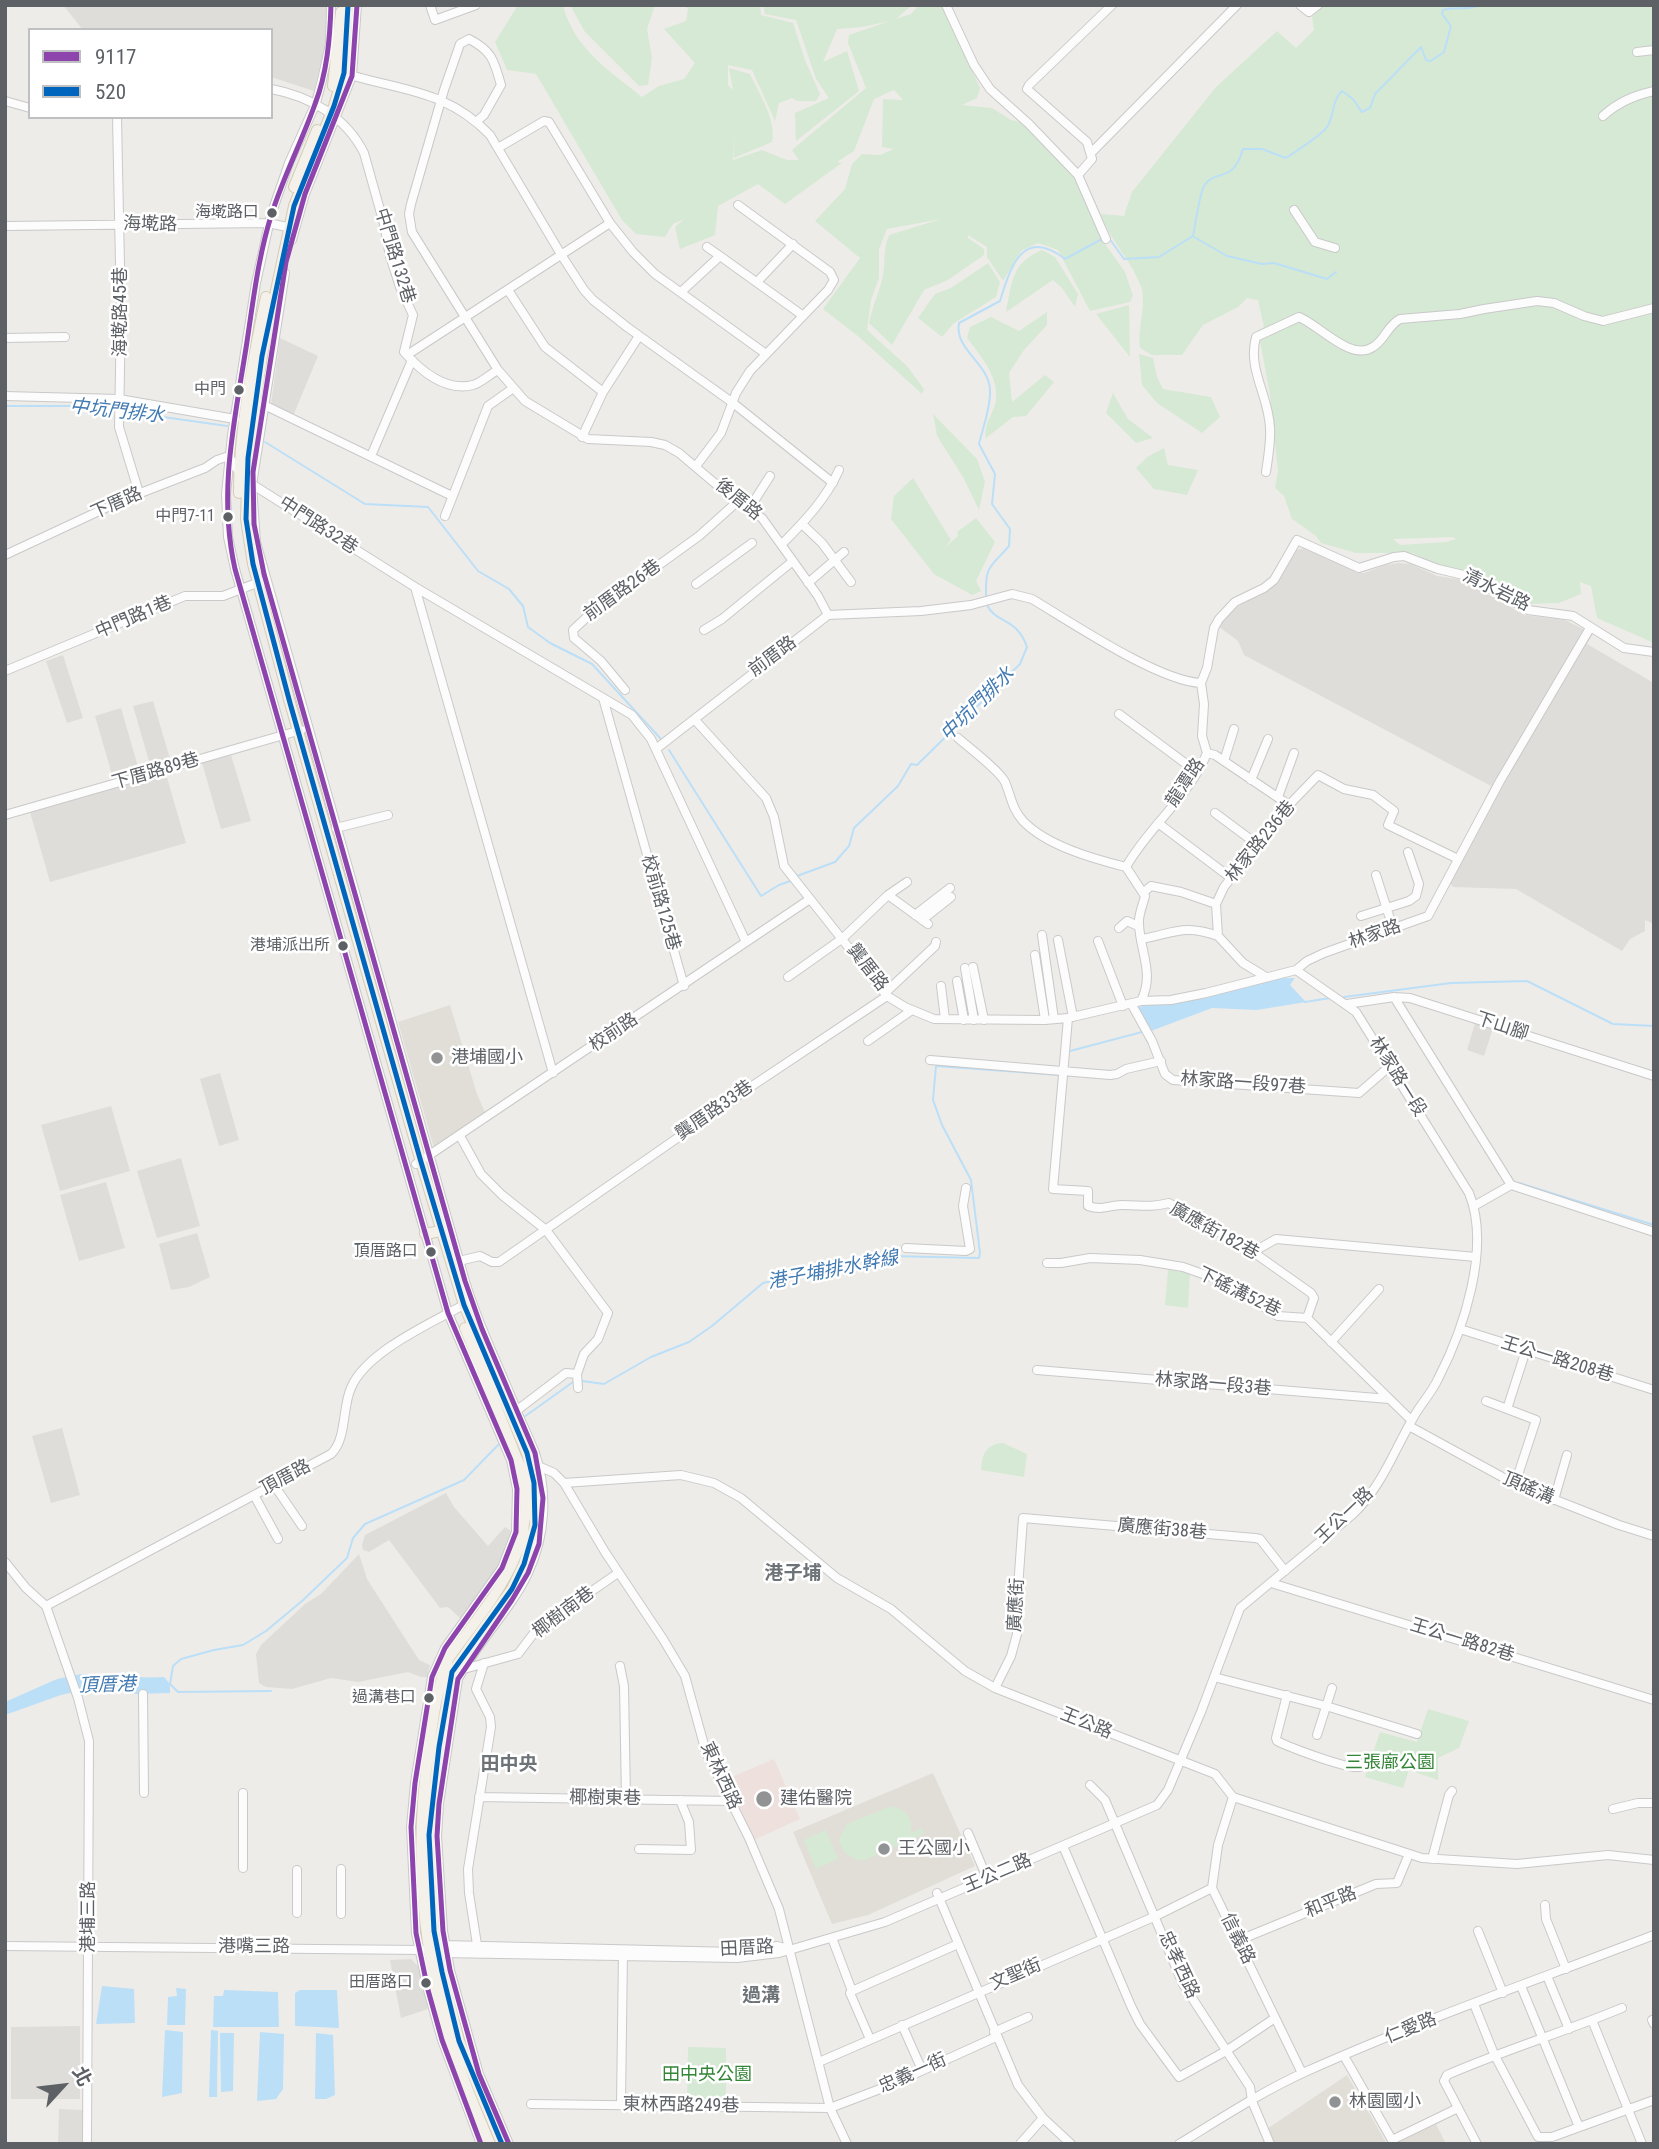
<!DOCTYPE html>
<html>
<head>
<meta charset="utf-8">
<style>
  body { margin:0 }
  #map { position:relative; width:1659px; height:2149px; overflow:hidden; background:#eeece8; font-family:"Roboto Condensed","Noto Sans TC",sans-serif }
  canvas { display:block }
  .frame { position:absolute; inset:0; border:7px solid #5d6166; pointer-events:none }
  .legend { position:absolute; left:28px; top:28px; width:245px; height:91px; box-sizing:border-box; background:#fff; border:2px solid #bec0c2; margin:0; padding:9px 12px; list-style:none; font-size:21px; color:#5d6166 }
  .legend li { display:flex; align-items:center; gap:14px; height:35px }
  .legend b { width:35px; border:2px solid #bec0c2 }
  .north { position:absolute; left:28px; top:2051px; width:70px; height:70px; -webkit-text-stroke:5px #fff; paint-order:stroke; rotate:63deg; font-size:19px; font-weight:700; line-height:28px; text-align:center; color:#5d6166 }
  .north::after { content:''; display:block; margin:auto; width:24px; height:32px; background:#5d6166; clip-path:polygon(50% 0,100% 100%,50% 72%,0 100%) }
</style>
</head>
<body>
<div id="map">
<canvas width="1659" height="2149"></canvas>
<div class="frame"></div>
<ul class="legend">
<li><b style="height:9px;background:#8e44ad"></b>9117</li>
<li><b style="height:9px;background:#0065bd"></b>520</li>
</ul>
<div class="north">北</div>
</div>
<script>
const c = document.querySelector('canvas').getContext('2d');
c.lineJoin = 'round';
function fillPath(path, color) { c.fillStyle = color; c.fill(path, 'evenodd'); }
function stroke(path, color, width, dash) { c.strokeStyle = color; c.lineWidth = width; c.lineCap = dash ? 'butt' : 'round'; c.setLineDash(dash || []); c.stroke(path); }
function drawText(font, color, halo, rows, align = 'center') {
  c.font = font + ' "Roboto Condensed","Noto Sans TC",sans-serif'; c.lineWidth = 5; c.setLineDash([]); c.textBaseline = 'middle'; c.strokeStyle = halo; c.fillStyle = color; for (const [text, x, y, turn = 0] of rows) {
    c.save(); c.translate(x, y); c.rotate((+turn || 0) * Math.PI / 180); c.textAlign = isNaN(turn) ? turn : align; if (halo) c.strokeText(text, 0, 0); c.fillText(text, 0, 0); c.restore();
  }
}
fillPath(new Path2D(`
  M63,5H327L325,45L314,91L271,77V30H83Z
  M280,338L318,356L293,416L271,404Z
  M1306,547L1358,573H1364L1385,565L1398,563L1411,564L1437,576L1464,580L1524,615L1565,620L1593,634L1587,644L1654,683V924L1645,920V931L1630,939L1622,951L1516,889L1453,887L1449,882L1468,834L1491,786L1244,655L1238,641L1218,626L1225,615L1275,583L1297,550Z
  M63,655L83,718L67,723L46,661Z
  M153,701L173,769L153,775L133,706Z
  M121,708L141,777L115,785L95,716Z
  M231,755L251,821L221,829L202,763Z
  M166,774L186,843L50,882L30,812Z
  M1476,1020L1494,1025L1484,1056L1467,1050Z
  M220,1073L239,1140L219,1146L200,1079Z
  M111,1106L130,1171L60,1191L41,1125Z
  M181,1158L200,1226L157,1238L137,1171Z
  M106,1182L125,1248L79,1261L60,1195Z
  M197,1233L210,1277L189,1287L171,1290L159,1244Z
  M62,1428L80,1495L51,1503L32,1436Z
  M446,1493L454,1507L488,1546L505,1527L511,1531L505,1559L461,1619L448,1607L440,1608L389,1540L369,1552L363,1550L362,1545L365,1535Z
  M359,1554L367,1579L419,1660L430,1665L427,1677H421L408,1672L358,1682L331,1678L292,1689L266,1687L259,1683L256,1654L261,1645L305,1604L321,1594Z
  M411,1959L419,1967L428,2009L401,2018L390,1960Z
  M80,2026V2099H11V2027Z
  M59,2109L83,2110L82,2144H58Z`), '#dfddd9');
fillPath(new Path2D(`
  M450,1005L477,1094L487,1117L434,1148L398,1022Z
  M933,1773L975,1866L868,1915L832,1924L793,1832Z
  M1347,2075L1387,2144H1274L1267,2129Z
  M1436,2124L1446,2144H1395Z`), '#e1ded8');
fillPath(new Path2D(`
  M774,1759L800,1819L754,1840L727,1779Z`), '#ede0dd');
fillPath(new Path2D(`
  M518,5H563C574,49 609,70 642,97L659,86L684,79L695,63L664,29L686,21L688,9L685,5H760L761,15L793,23L805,60L820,94L816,101H797L792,98L779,103L775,121L752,70L728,65V85L733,90L729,68L750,74C759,93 777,121 772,142L734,158L735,133L733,160L762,150L787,160H799L792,150L866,88L848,43L849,35L890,21L862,27L837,29L823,62L847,51L859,91L796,141L795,113L829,98L816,79L796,20L765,14L763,5H912L896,19L911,14L919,5H942L980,88L977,98L962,105L992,108L1011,120L1029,124L1073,171L1103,241L1125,272L1133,296L1130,302L1090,311L1058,250L1038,243L1021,251L1003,281L987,257V247L968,235V238L984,249V255L948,280L924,290L892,345L869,323C872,308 878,295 882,280C886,264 882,252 889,235L941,219L887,229L879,249V278L871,300L867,330L907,366L924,389L922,394L859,337L823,309L860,258L815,221L845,189L852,164L862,154L880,155L894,149L882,147L883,99L903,100L894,90L874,99L854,151L837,162L842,163L785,204L758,184L718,206L715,235L680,249L675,227L684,219L673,224L665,237L636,234L622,220L536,74L507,70L495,42Z
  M570,5H655L647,29L652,58L648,85L639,86L585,32Z
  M1324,5H1654V643L1597,618L1591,586L1580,582L1581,594L1559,603L1523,604L1412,553H1356L1321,543L1316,536L1292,519L1284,496L1275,488L1278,471L1270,395L1258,330L1264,327L1258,300L1247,298L1238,307L1203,325L1182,355H1152L1140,348C1137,329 1147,304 1141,287C1132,261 1110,241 1101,214L1124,216L1132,192L1216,87L1277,31L1296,48L1314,30L1312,17ZM1453,537L1456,539L1446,542L1400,545L1393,539Z
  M1042,250L1055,257L1078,294L1075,307L1062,288L1053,280L1006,312C1012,282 1011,263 1042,250Z
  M988,263L1000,282L996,297L954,323L942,337L918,318L935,294L951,288Z
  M1129,305L1130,357L1096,314Z
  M1047,312V325L1024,350L1009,373L1012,402L1045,375L1054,382L1026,416L1013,417L986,438C983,423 994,414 996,400C999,377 980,355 967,338L970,327L991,317L1019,331Z
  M1139,354L1153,358L1157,377L1163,389L1211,397L1220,417L1202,433L1157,403L1142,385Z
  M1113,393L1128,419L1153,438L1136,443L1106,413Z
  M933,414L977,459L985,482L979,510L963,477L937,436Z
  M1164,448L1168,465L1198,470L1187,495L1154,489L1136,468L1147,457Z
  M913,478L951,540L944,548L958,536L957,532L976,518L995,542L976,581L981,591L972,595L934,574L891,519L894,496Z
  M1168,1270L1190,1273L1188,1308L1165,1305Z
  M1003,1443L1027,1454L1024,1477L981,1470C982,1454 986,1444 1003,1443Z
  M1428,1709L1469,1721L1459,1748L1438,1758V1780L1409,1770L1403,1788L1365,1777L1380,1732L1417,1742Z
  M889,1807C906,1807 913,1817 911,1833L922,1828L924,1834L865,1860C851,1861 841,1852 839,1839L847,1824Z
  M826,1830L838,1859L816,1869L804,1840Z
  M688,2047L726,2048V2105L687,2103Z`), '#d6e9d4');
fillPath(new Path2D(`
  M1281,978H1295L1290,985L1306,1002L1257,1010L1212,1008L1151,1031L1135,1007L1204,997Z
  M81,1674C109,1674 136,1679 164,1677L170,1684V1693L136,1694L96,1687L61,1695L5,1715V1702L57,1679Z
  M102,1986L134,1989L135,2023L96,2024Z
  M176,1988L186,1989L185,2025H167L168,1997L177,1996Z
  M224,1990L278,1992L279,2027H213L214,1996H223Z
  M300,1990H337L339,2028L295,2026V1993Z
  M165,2030L183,2032L182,2093L162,2097Z
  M211,2030L218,2031L217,2097H209Z
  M260,2032L284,2034L283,2089L276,2099L257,2101Z
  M220,2033H234L233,2091L221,2092Z
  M316,2033L333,2035L335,2095L326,2099H315Z`), '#bcdff8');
stroke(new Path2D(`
  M1194,237L1227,256L1262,264L1274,263L1327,279L1336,272
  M1109,238L1124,259L1159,257L1193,236C1195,226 1200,192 1204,186C1216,167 1232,186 1243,149H1262L1286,158C1295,152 1323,134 1327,127C1335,115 1331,102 1342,91L1353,99L1362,112L1370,108L1375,94L1421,47L1426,60L1431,61L1444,52L1451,26L1442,14L1443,10C1455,6 1468,11 1480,5
  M5,406H90L115,410
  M121,411L227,426
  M265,442L365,504L428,507L478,571L509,589L523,606L528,627L550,643L592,664L661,739
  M986,596C985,565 990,568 1009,546L1010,529L992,504L995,474L979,444C983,427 991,407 990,390C989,363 954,350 959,323L1000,301C1011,265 1023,227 1065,259L1102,239
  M669,750L761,896L779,885L793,880
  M797,876L835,862L849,846L854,828L898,786L911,764L917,765L1020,664L1027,647C1017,617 996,624 987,605
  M1344,997L1451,983L1527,981L1613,1024L1654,1026
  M1305,1002L1330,998
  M1070,1051L1142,1032
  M1519,1183L1654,1225
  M582,1381L604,1384L651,1357L689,1342L712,1326L763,1283L889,1256L979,1258L980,1253L971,1180L942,1125L933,1100L936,1066L1060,1075
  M524,1417L573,1382
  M271,1691L178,1692L170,1684L173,1666L181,1659L214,1650L243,1645L266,1631L302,1601L347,1558L353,1538L365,1524L464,1480L501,1442`), '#bcdff8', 2);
const minor = new Path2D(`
  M331,5L330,44L322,80L316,103L289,163L271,215L256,283L232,435L226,494L228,537L235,569L448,1313L511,1460L517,1489L516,1532L502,1568L445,1648L432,1677L415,1783L411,1827L416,1933L428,1990L442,2040L481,2144
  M430,5L435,20L476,5
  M946,5L974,65L990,89L1029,124L1078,175L1106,239
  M1300,5L1309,12L1318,5
  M1637,52L1654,50
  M347,74C402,91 447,90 490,135L562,256L584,290L593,300L627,327L733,403L833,483
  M271,89C310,96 346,117 364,153L384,224L390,256L400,287L413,315L404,352C421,371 445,392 473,385C481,383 490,374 498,370L525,401L588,439L651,442L665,445L679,453L737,502L762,518L818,596L828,615
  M5,101L30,108
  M1603,116C1617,103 1635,95 1654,91
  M117,117L121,314L119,427L139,493
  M477,121L484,115L501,85C494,60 492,51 469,39L460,44L444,90L411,204L409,214L412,232L498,370
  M498,148L544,121L549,122L610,223L633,252L655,274L766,354
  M1091,153L1237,5
  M1078,175L1092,159L1087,142L1027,89L1029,85L1112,5
  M1294,210L1315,242L1335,248
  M5,226L268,223L292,228
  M292,240L305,194L352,76L357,5
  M707,247L720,256
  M285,273L252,485L256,542L465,1281C478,1325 499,1366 516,1409C522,1424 529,1438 535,1453C548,1492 546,1535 528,1573C510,1611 478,1641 458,1679L439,1804L437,1836L443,1931L450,1970L479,2074L509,2144
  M757,282L793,244
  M508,290L545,347L603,392
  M681,292L720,256L802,315
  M5,338L65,337
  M407,355L610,223
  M5,396L119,399L235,419
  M262,404L452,496
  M582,437L603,392L639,336
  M371,456L412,360
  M696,466L721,433L736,393L750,371L828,290L834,280L830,272L738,205
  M1266,472C1268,458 1271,442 1270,428C1269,396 1247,369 1256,337L1299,317C1319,325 1351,362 1373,347C1385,340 1387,326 1400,319L1460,314L1484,309L1537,301L1554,303L1584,316L1603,321L1654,308
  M250,483L415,587L632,715L651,739L746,942
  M749,509L770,476
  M445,516L488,406L512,389
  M802,524L822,543L851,582
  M782,544C804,522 826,499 839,470
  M5,555L125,499L205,468L217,460L229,456L240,474
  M808,583L844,552
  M696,584L752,543
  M415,587L553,1073
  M704,630L722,619L793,561
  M5,671L185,596H223L262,581
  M625,690L601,661L574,638L573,630L587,617L699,536L737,502
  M603,698L684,986
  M1119,714L1197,772
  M695,720L766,798L774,817L784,866L887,996L905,1007L934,1019L1045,1020L1068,1018L1141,1001L1171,1000L1206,993L1296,970L1307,961L1324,953L1428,916L1500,781L1590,628
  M958,738C968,747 1000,771 1005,782C1011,796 1012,809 1023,821C1047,846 1094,859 1126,867
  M656,749L828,615L921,611L971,605L1012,594L1032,599C1071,622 1158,681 1201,683
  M1207,753L1215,755L1289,805
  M1224,761L1234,729
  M1251,780L1268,739
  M1278,797L1294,753
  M1215,813L1258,845
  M5,815L301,730
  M1158,823L1231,878
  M336,828L388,815
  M1126,867C1149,826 1190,796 1207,753L1202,736L1204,704L1201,683L1207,668L1214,628L1219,619L1235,602L1264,588L1274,580L1297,540L1359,568L1394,557L1404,556L1438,569L1468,576L1528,610L1573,616L1624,648L1654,652
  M1126,867L1145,896C1143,905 1138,915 1139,924C1140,952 1155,974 1141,1001
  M1376,875L1393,928
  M1144,892L1151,886L1181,892L1216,904
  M888,895L928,924
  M915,915L950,888
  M1361,916L1409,901L1416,896L1419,884L1408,852
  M922,920L951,897
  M1119,928L1127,921L1138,926
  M1042,935L1054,1019
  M1142,939C1174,933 1184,924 1218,936
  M1058,940L1073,1017
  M1098,941L1123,1006
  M1035,955L1045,1020
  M973,967L984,1020
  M965,968L974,1020
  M788,977L843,938L888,895L907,882
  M1266,977L1243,963L1218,936L1216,904L1224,887L1289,805L1318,775L1344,789L1373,795L1394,811L1388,825L1458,859
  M957,981L964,1020
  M941,986L945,1019
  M885,993L935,946L936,942
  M1394,997L1511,1185
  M1347,1004L1394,997L1410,998L1654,1076
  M1132,1005L1152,1041L1165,1074L1173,1080L1359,1093L1390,1066
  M1068,1018L1053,1189L1088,1191V1206C1103,1211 1108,1205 1122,1205C1141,1205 1149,1208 1169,1203L1253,1252L1311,1293L1314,1298L1307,1318
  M868,1041L912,1010
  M930,1060L1110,1075L1117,1074L1126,1069L1161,1061
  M460,1136L481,1174L502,1195L546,1230L608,1313L598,1339L584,1354L577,1374L566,1373L512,1414
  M416,1164L810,899
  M1474,1206L1511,1185L1654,1232
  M906,1248L966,1251L970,1249L963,1206L966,1188
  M1253,1252L1276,1239L1476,1257
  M459,1261L480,1256L492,1262H499L755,1084L887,996
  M1047,1263H1061L1090,1258L1140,1260L1183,1267L1220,1280L1278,1316L1307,1318
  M1307,1318L1411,1420
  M1460,1329L1654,1390
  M1331,1342L1379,1289
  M1037,1370L1389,1399
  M577,1374L578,1388
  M1486,1401L1536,1420L1515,1484
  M1507,1409L1526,1350
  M1409,1426L1515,1484L1619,1525L1654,1536
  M536,1465L554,1473L564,1483L605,1552L663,1639L685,1676L706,1752L749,1838L779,1909L830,2108L847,2144
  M564,1483L681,1475L714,1483L741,1498L837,1578L891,1609L965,1671L995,1688L1215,1774L1233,1797L1422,1858L1517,1864L1608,1855L1654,1860
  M274,1485L302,1526
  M254,1495L278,1539
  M1554,1500L1567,1455
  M5,1562L26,1588L46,1606L78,1698L89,1741L87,2144
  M1271,1583L1654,1700
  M46,1606L331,1454C347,1439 342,1407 351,1388C366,1351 434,1322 467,1303
  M620,1666L624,1686L626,1799
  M464,1669L518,1654L537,1629L618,1573
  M1214,1677L1326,1706L1417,1734
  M995,1688L1011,1656L1017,1634V1602L1023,1518L1255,1538L1260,1539L1285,1571
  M143,1694L144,1793
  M1287,1695L1276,1738L1277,1741C1289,1747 1346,1769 1359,1767C1364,1766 1366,1759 1370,1756
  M1317,1735L1332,1688
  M1090,1785L1105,1800L1183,1984L1250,2087L1252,2101L1270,2144
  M479,1797L732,1801
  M1233,1797L1218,1845L1212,1888L1302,2073
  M1613,1809L1638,1803H1654
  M968,1833L987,1878
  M1063,1846L1131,2006L1140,2024L1179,2077L1226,2051L1275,2018
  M639,1849L691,1850L689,1822L680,1800
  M1432,1859L1449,1795L1452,1791
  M243,1868V1793
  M937,1893L1018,2085L1043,2118L1071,2144
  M1545,1905L1546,1919L1566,1969
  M297,1913V1870
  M341,1914V1869
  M1478,1931L1503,1993
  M832,1938L852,1991
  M1237,1941L1376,1884L1397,1883L1409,1854
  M443,1945L735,1952L777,1946L789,1949
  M5,1946L422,1950
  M478,1951L469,1893L468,1869L491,1727L490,1717L476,1689L484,1663
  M442,1953L737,1958L779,1953L885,1922L1157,1805L1168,1790L1201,1712L1240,1608L1352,1515C1381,1488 1393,1453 1412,1420C1419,1406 1431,1394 1438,1379C1464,1329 1491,1247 1469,1193L1356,1012L1296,970
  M1547,1976L1569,2029
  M1521,1986L1579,2127
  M1474,2004L1494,2054L1538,2137H1552L1654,2100
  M1592,2020L1642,2144
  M1652,2020L1654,2024
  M902,2025L922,2070
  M994,2032L1028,2017
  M870,2039L850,1993L852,1991L958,1944
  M1344,2056L1392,2140L1458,2108
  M819,2062L1156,1916L1212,1888
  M531,2104L830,2108L888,2086L996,2037
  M621,2104L623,1952
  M1020,2144L1043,2118
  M1179,2144C1220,2119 1261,2092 1305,2072C1419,2021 1537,1980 1654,1935
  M1477,2144L1444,2081L1447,2075C1504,2050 1564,2032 1622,2008`);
const major = new Path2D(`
  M348,5L344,73L334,106L294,206L262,356L248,458L246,519L253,564L290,703L421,1162L464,1305L527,1453L534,1483L535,1525L524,1564L512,1589L452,1672L439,1747L429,1835L434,1931L442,1972L459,2041L502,2144
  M333,86L341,12
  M294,187L317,130
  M239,493C239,430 253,359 266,297
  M425,1234L436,1232
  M465,1328L521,1469C541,1550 492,1597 448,1659C437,1688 433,1718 429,1748C414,1848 421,1948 451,2044C462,2078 476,2111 490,2144`);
stroke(minor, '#c9c9c9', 10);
stroke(major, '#d6ccb6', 12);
stroke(minor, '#fcfcfc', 8);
stroke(major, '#f3f1e9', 10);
stroke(new Path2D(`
  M331,5C330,39 327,73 315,104C302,141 284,175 272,213C258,256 253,303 246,348C234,424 218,493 235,569L448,1313L511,1460L517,1489L516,1532L502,1568L445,1648L432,1677L415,1783L411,1827L416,1933L428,1990L442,2040L481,2144
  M357,5L352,76L305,194L286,262L253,472L254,524L264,574L465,1281L482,1329L535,1453L543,1498L539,1544L528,1573L512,1600L458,1679L439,1804L437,1836L443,1931L450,1970L479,2074L509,2144`), '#8e44ad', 5);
stroke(new Path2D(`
  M348,5L344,73L334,106L294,206L262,356L248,458L246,519L253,564L290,703L421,1162L464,1305L527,1453L534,1483L535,1525L524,1564L512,1589L452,1672L439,1747L429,1835L434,1931L442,1972L459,2041L502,2144`), '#0065bd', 5);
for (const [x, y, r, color] of [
  [272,213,6,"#5d6166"],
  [239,390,6,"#5d6166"],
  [228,517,6,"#5d6166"],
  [343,946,6,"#5d6166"],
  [437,1058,7,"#909294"],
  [431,1252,6,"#5d6166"],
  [429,1698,6,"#5d6166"],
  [764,1799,9,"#909294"],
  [884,1849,7,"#909294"],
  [426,1983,6,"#5d6166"],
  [1335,2102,7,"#909294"]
]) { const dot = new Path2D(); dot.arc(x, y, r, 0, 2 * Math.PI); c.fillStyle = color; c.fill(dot); stroke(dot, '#fff', 2.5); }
drawText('16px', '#5d6166', '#fff', [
  ["海墘路口",259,213],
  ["中門",226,390],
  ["中門7-11",215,517],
  ["港埔派出所",330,946],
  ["頂厝路口",418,1252],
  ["過溝巷口",416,1698],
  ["田厝路口",413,1983]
], 'right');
drawText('18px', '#5d6166', '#fff', [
  ["海墘路",150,225,1],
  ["中門路132巷",394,256,73],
  ["海墘路45巷",121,312,-90],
  ["後厝路",738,500,39],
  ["下厝路",117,504,-24],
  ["中門路32巷",318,526,33],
  ["前厝路26巷",623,591,-36],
  ["清水岩路",1496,591,26],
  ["中門路1巷",134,618,-23],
  ["前厝路",773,657,-37],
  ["下厝路89巷",156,772,-16],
  ["龍潭路",1186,783,-56],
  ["林家路236巷",1261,842,-51],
  ["校前路125巷",660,903,74],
  ["林家路",1375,935,-19],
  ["龔厝路",867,968,52],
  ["下山腳",1502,1027,18],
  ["校前路",614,1033,-34],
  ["林家路一段",1397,1077,58],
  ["林家路一段97巷",1243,1084,4],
  ["龔厝路33巷",715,1111,-35],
  ["廣應街182巷",1214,1232,29],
  ["下磘溝52巷",1239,1293,26],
  ["王公一路208巷",1557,1360,17],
  ["林家路一段3巷",1213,1385,5],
  ["頂厝路",286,1478,-28],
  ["頂磘溝",1528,1489,23],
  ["王公一路",1345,1516,-44],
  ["廣應街38巷",1162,1530,5],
  ["廣應街",1017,1605,-87],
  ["椰樹南巷",564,1613,-37],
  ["王公一路82巷",1462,1641,17],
  ["王公路",1086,1724,22],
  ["東林西路",720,1776,65],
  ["椰樹東巷",605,1799,1],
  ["王公二路",998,1874,-23],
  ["和平路",1331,1903,-22],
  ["港埔三路",89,1917,-90],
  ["信義路",1237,1939,64],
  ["港嘴三路",254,1947],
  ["田厝路",747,1949,-3],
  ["忠孝西路",1178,1965,65],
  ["文聖街",1016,1975,-23],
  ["仁愛路",1411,2029,-22],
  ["忠義一街",913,2074,-24],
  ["東林西路249巷",681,2106,1]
]);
drawText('18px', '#5d6166', '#fff', [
  ["港埔國小",451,1058],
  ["建佑醫院",780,1799],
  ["王公國小",898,1849],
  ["林園國小",1349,2102]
], 'left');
drawText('18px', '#358538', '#fff', [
  ["三張廍公園",1390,1763],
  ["田中央公園",707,2075]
]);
drawText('italic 19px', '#427ab2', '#fff', [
  ["中坑門排水",117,412,6],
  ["中坑門排水",978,705,-45],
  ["港子埔排水幹線",833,1271,-11],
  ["頂厝港",107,1686,-2]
]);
drawText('bold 19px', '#6e7378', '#fff', [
  ["港子埔",793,1574],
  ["田中央",509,1765],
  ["過溝",761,1996]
]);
</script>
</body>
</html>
